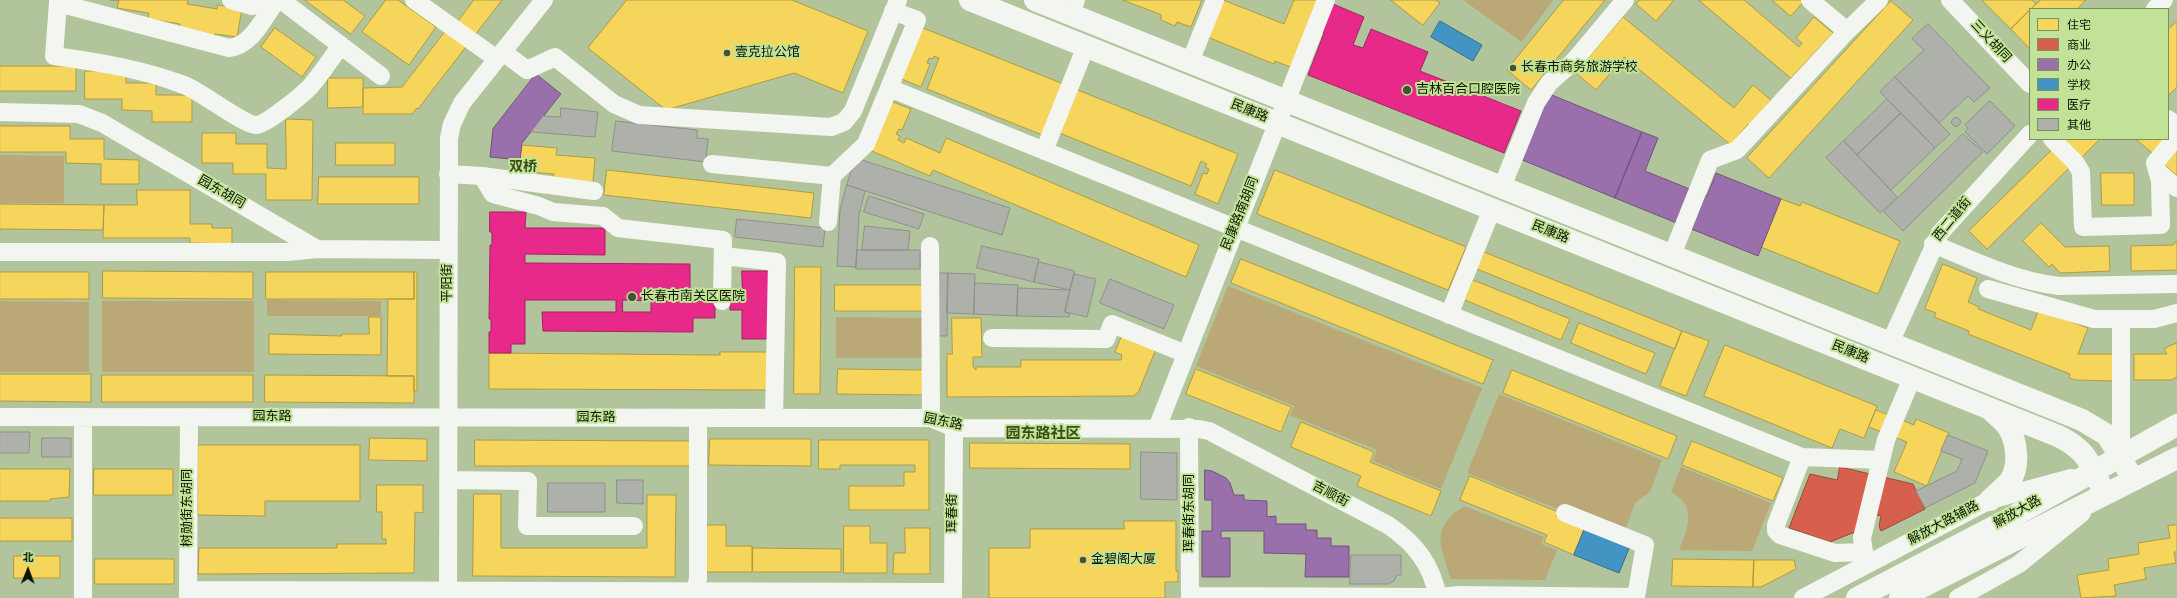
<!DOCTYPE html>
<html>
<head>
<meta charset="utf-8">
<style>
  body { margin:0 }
  #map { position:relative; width:2177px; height:598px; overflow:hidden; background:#b2c49b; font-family:Overpass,"Noto Sans SC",sans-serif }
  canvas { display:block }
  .legend { position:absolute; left:2029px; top:8px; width:140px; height:132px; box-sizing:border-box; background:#c2e397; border:1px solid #79915b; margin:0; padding:5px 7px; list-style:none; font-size:12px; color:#0b1500 }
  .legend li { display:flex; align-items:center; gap:8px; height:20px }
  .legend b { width:20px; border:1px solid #79915b }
  .north { position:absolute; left:8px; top:550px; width:40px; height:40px; -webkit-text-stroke:3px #c2e397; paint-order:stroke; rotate:1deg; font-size:11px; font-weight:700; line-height:16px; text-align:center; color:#0b1500 }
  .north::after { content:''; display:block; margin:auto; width:14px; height:18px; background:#0b1500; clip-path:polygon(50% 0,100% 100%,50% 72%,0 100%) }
</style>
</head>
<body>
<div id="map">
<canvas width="2177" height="598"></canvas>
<ul class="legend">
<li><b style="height:11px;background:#f6d55c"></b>住宅</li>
<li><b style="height:11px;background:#d6604d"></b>商业</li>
<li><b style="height:11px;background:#9970ab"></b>办公</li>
<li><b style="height:11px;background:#4393c3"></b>学校</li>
<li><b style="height:11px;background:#e7298a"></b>医疗</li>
<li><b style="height:11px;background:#aeb0aa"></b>其他</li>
</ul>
<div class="north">北</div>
</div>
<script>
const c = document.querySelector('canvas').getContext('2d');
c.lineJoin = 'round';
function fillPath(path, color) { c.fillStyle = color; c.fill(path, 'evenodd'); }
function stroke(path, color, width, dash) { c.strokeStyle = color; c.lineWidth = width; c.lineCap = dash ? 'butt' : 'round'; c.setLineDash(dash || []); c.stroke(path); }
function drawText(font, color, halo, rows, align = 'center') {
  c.font = font + ' Overpass,"Noto Sans SC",sans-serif'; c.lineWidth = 4; c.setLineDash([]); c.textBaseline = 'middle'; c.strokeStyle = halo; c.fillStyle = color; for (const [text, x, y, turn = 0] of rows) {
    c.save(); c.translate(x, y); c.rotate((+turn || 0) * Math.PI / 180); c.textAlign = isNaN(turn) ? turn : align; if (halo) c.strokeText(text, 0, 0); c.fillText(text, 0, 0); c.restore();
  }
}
fillPath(new Path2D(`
  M1463,0H1553L1522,42Z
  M0,155L64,156V203H0Z
  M1228,286L1482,388L1441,489L1373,461L1377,450L1290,415L1294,406L1196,366Z
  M267,300L381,301V316H267Z
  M0,301L89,302V372H0Z
  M102,301H254V372H102Z
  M836,317L924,318L923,358H836Z
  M1499,394L1662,460L1650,492L1636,502L1625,529L1563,504L1560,510L1467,473Z
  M1681,467L1771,503L1752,551L1679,550C1688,529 1697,505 1671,492Z
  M1464,506L1544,537L1541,544L1557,550L1545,580L1451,579C1441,546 1429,529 1464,506Z`), '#bba877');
const homes = new Path2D(`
  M110,0H188L187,4L217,9L218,5L242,9L237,37L215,34V36L179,31L180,24L148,19L149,13L117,8L119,1Z
  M305,0H343L365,16L351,34Z
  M386,0H398L436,27L409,65L362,32Z
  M474,0H502L418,109L417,108L412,114H363V88L402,87L454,20L457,22Z
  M627,0H792L868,31L843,93L794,73L666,110L588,48Z
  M1123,0H1202L1191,27L1177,22L1175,26L1161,20V15Z
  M1223,0L1284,24L1294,0H1319L1293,68L1275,61L1274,64L1205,36Z
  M1391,0H1436L1440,3L1423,25Z
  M1564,0H1605L1531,90L1507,70Z
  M1640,0H1674L1656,21L1636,4Z
  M1699,0H1744L1799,47L1802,43L1796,38L1814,17L1833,33L1791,78Z
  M1772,0H1805L1791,16Z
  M1982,0H2032L2036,4L2011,29Z
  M2041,0H2086L2077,9H2031Z
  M1891,1L1913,20L1769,178L1747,158Z
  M2030,10V49L2011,29Z
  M1623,17L1734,108L1753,85L1771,100L1750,126L1748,124L1731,145L1624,57L1596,90L1576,73Z
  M2177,21V87L2168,96V30Z
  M918,26L1066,85L1045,136L927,89L939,58L934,56L933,59L929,58L927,63L930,64L921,87L897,77Z
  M275,28L316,57L302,77L261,47Z
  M0,66H76V91H0Z
  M85,71H126V83H156V95H192V122H152V111L122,110V99H85Z
  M328,78H363V107L328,108Z
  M1075,89L1238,154L1218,204L1195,194L1203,173L1207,174L1209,169L1205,167L1207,164L1201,161L1191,186L1057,132Z
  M888,100L911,109L902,130L899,129L896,134L900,136L898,140L904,143L906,138L940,153L946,138L1199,245L1186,277L933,170L930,176L867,149Z
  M286,119L313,120L312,200H266V174H233V163H202V133H236V144H267V168L286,169Z
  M0,126H70V139H104V159L139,160V184H101V164L66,163V152H0Z
  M2064,139H2100L2082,157Z
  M2136,139H2167L2154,154Z
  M336,143H395V165H336Z
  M522,145L557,148L556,155L595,158L593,182L553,179L554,174L519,171Z
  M2177,147V176L2163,164Z
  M2053,149L2071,166L1987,249L1969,231Z
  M607,170L814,193L811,218L604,195Z
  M1275,170L1466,247L1448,290L1257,214Z
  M2101,173H2134V205H2102Z
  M319,177H419V204H318Z
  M137,190H190V224H212V228H232V244L190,243V238H103L104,205H137Z
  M1781,199L1800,206L1802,202L1900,241L1878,294L1761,247Z
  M0,204L104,205L103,230L0,229Z
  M2041,223L2065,247L2109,246L2110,271L2060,273L2052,264L2049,267L2023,241Z
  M2177,240V270L2131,271V246L2173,245Z
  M1484,252L1682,331L1675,349L1477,269Z
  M1241,259L1493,360L1483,384L1231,283Z
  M1943,264L1977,278L1968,302L1979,307L1978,309L2031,330L2039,309L2088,328L2078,354H2113V381L2076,380L2069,378L2070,374L1968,334L1969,331L1934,317L1936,313L1925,309Z
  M795,267H821L820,394H794Z
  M103,271L253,272V299L103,298Z
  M0,272H89V299H0Z
  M266,272H414V299H266Z
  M414,272H417V391H414V376H387L388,299H414Z
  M1473,280L1570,319L1561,340L1465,300Z
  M835,285H925V311H835Z
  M369,317H381V355L269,354V334L342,336V334H369Z
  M952,318H981L982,357H973V367L976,370V367H1021V360H1121L1122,355L1115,352L1122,335L1156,349L1138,393L1133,396L947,397V354H952Z
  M1579,323L1655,353L1646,374L1571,343Z
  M1682,331L1709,341L1686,396L1660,386Z
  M2177,343V377L2171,380H2134V354H2167L2164,349Z
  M1725,345L1877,406L1864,438L1840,429L1832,448L1704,396Z
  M720,352H770V390L489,389V353L720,355Z
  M838,369L924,370V395L837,394Z
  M1196,369L1291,407L1281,432L1186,394Z
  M1512,370L1677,436L1668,459L1503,393Z
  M0,374H91V402L0,401Z
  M102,375H253V402H102Z
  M265,375L414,376V403L265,402Z
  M1876,410L1914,425L1916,419L1949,433L1927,486L1894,472L1907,442L1869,427Z
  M1301,422L1374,452L1370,462L1441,491L1431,516L1357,486L1361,476L1291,447Z
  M370,438L427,439V461L369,460Z
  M710,439H811V466L709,465Z
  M475,440L690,441V466H475Z
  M819,440H929V510H849V486H904V472H915V465H840V469H819Z
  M1692,441L1783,478L1773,501L1682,465Z
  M970,443L1130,444V469L970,468Z
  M198,445H360V501H265V516L198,515Z
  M0,469H70L69,497L50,499V501H0Z
  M94,469H173V495H94Z
  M1470,476L1558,512L1556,516L1585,528L1574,555L1544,542L1547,535L1460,500Z
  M377,485H423V513L415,512L414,573L198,574L199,548H337V544H386V539H382V512H377Z
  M474,494H501V548H647V495H676L675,577L473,576Z
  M0,518H72V541H0Z
  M1124,521H1176V571H1178V582H1165V598H989V548H1030V529H1124Z
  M707,525H726V546H752V572H707Z
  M2177,525V552H2174L2176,563L2144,568L2146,579L2114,585L2116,596L2081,598L2077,575L2109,570L2108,559L2139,554L2138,543L2170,538L2168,526Z
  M844,526H870V543H887V573H844Z
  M905,528H930V574H893L894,553H905Z
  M753,548L841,549V572H753Z
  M14,556H60V578H14Z
  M95,559H174V584H95Z
  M1673,559L1754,560L1753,587L1672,586Z
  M1754,560H1794L1796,569L1761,587H1753Z`);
fillPath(homes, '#f6d55c');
stroke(homes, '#b09b40', 1);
const shops = new Path2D(`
  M1840,467L1913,484L1925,509L1881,531L1879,526L1881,516L1860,511L1855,532L1830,542L1789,528L1810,474L1837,480Z`);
fillPath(shops, '#d6604d');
stroke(shops, '#994a36', 1);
const offices = new Path2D(`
  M536,74L561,94L522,143L520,160L490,157L493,129Z
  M1547,93L1642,132L1615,198L1520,159Z
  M1642,132L1658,138L1645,171L1707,196L1716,173L1781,199L1758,256L1615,198Z
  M1205,470L1212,471L1226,478L1230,483L1234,495H1244V500L1267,501V517L1276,516V524H1306V530H1317V538H1331V546H1349V577H1305L1306,554L1264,553V531H1221V538H1230V577H1202V531H1212V500H1205Z`);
fillPath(offices, '#9970ab');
stroke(offices, '#6e5578', 1);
const schools = new Path2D(`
  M1440,21L1482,45L1473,61L1431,37Z
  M1585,528L1630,546L1619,573L1574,555Z`);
fillPath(schools, '#4393c3');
stroke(schools, '#326d88', 1);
const health = new Path2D(`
  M1333,4L1364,17L1353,45L1363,48L1371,29L1428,52L1420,71L1521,111L1504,153L1308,75L1324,33L1322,32Z
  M490,212H526L525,228H605V255L525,254V263L690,264V301H715V318H693V332L543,331L542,312H616V300H525V344H511V353H489V332H491V319H489L490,245H492V232H490ZM623,300L651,301V312H623Z
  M742,271H769V339H742V310H730V289H742Z`);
fillPath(health, '#e7298a');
stroke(health, '#a52361', 1);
const building = new Path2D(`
  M1928,24L1990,88L1974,102L1968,96L1939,123L1895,77L1924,50L1912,39Z
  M1895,77L1950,134L1935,148L1880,92Z
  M1887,99L1901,113L1857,155L1844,141Z
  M1990,101L2015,126L1987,154L1965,132L1968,128L1965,125Z
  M561,108L598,112L595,137L531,132L543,116L560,117Z
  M1901,113L1935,148L1891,190L1857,155Z
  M1951.5 122a4.5 4.5 0 1 1 9 0a4.5 4.5 0 1 1-9 0Z
  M616,121L697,130V138L708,139L706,162L612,151Z
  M1963,134L1983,152L1903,231L1884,212Z
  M1844,141L1897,197L1880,213L1826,158Z
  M856,158L1010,208L1002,235L847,185Z
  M847,185L865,191L859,215L856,267L837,266L840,210Z
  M869,196L924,214L919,229L864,212Z
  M737,219L825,228L823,247L735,237Z
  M865,226L910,231L908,250H862Z
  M982,246L1039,259L1034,282L977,268Z
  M857,250H920V269H856Z
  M1039,262L1075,271L1070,290L1034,282Z
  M938,273H948L947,336H937Z
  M948,273L975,274L974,314L947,313Z
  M1074,274L1096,279L1087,317L1065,312Z
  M1110,279L1174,305L1164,329L1100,303Z
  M975,283L1018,285L1017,316L974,314Z
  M1018,288L1070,290L1065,312L1070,313L1069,317L1017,316Z
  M0,432H30L29,453H0Z
  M1948,435L1988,451L1975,483L1925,508L1916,491L1957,471L1962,459L1941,451Z
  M42,438H71V457H42Z
  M1141,452L1177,453V500L1141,499Z
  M617,480H643V504L617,503Z
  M548,483H605V512H548Z
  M1351,555H1401V575H1397L1394,581L1388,584H1350Z`);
fillPath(building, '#aeb0aa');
stroke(building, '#8f908a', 1);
stroke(new Path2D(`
  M58,0V3L229,48C252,46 264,17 277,0
  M231,0L252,6L257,0
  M281,0L381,76
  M414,0L497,59
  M1810,0L1847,31
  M1950,0L2030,84
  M58,3L54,56C98,62 142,69 184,85C202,92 242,124 256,125C266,125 302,95 310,87C321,74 331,59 341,45
  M2155,9L2164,0
  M1070,14L1076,0
  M503,52L527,70L555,57L614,104L639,115L831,127L844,122L853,111L898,0
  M1190,62L1215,0
  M889,88L1802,457L1881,460
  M0,112L79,114L102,123L317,249L448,250
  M2168,119L2177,126
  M2052,139L2075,162L2081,172L2083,227L2161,225L2160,181L2155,163L2177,136
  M1044,151L1086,46
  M712,164L832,176
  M2158,172L2177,188
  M448,174L482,176L594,191
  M482,176L493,194L539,206L553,212L603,216L618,228L723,240L722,301
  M1502,187L1536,103L1549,83L1574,61L1625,0
  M828,222L832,176L866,144L917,20L893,11
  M1933,244C1974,261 2015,281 2059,286L2177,284
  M930,246L931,418
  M0,252H288L317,249
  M1672,255L1710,160L1737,150L1847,31L1879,0
  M723,256L777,262L774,418
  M1988,289L2094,319H2154L2177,313
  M1449,315L1492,209
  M992,338L1106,339L1112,324L1186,354
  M1890,343L1940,233L2030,134
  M0,417L931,418L954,428L1199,429L1209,431L1388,525C1416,544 1432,565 1438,598
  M83,417V598
  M1189,427L1190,598
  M1157,428L1326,0
  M2121,456V319
  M1802,457L1776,525V531L1780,535L1835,553L1864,552
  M448,480L528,481L527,526H634
  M1869,563L1864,552L1862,538L1886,440L1912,378
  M188,590L953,592
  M1190,596L1438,597L1459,595L1636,597L1645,545L1565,513
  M188,598L189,417
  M448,598L449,138L452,124L462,103L544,0
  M694,598L698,578V418
  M953,598L954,428
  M1803,598L1990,500L2071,478
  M1958,598L2019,564L2082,513`), '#f3f6f0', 18);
stroke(new Path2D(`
  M970,0L2058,436C2089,451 2090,465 2105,494
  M1035,0L2082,420L2107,435L2133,479
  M1990,500C1996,494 2004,488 2010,481C2020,466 2017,441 2008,427C2004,421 1997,416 1992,411
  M1857,598L2005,521L2177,425
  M1900,598L2177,458`), '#f3f6f0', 22);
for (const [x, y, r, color] of [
  [727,53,4,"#455236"],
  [1513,68,4,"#455236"],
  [1407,90,5,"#455236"],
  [632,297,5,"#455236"],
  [1083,560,4,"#455236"]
]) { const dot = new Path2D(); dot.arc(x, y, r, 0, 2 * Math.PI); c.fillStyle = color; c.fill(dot); stroke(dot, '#c2e397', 1.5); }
drawText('13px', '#0b1500', '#c2e397', [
  ["三义胡同",1990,42,47],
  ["民康路",1249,112,22],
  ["园东胡同",221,193,30],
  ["民康路南胡同",1241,214,-68],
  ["西二道街",1953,220,-51],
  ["民康路",1550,233,22],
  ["平阳街",448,283,-90],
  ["民康路",1850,353,22],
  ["园东路",272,417],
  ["园东路",596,418],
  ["园东路",943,423,11],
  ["吉顺街",1330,495,28],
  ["树勋街东胡同",188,508,-90],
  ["珲春街",953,513,-90],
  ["珲春街东胡同",1190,513,-90],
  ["解放大路",2018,513,-29],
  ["解放大路辅路",1944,524,-28]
]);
drawText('13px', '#0b1500', '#c2e397', [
  ["壹克拉公馆",735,53],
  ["长春市商务旅游学校",1521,68],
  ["吉林百合口腔医院",1416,90],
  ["长春市南关区医院",641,297],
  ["金碧阁大厦",1091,560]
], 'left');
drawText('bold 14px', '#394e17', '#c2e397', [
  ["双桥",523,168]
]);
drawText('bold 15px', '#394e17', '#c2e397', [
  ["园东路社区",1043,435]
]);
</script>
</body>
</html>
